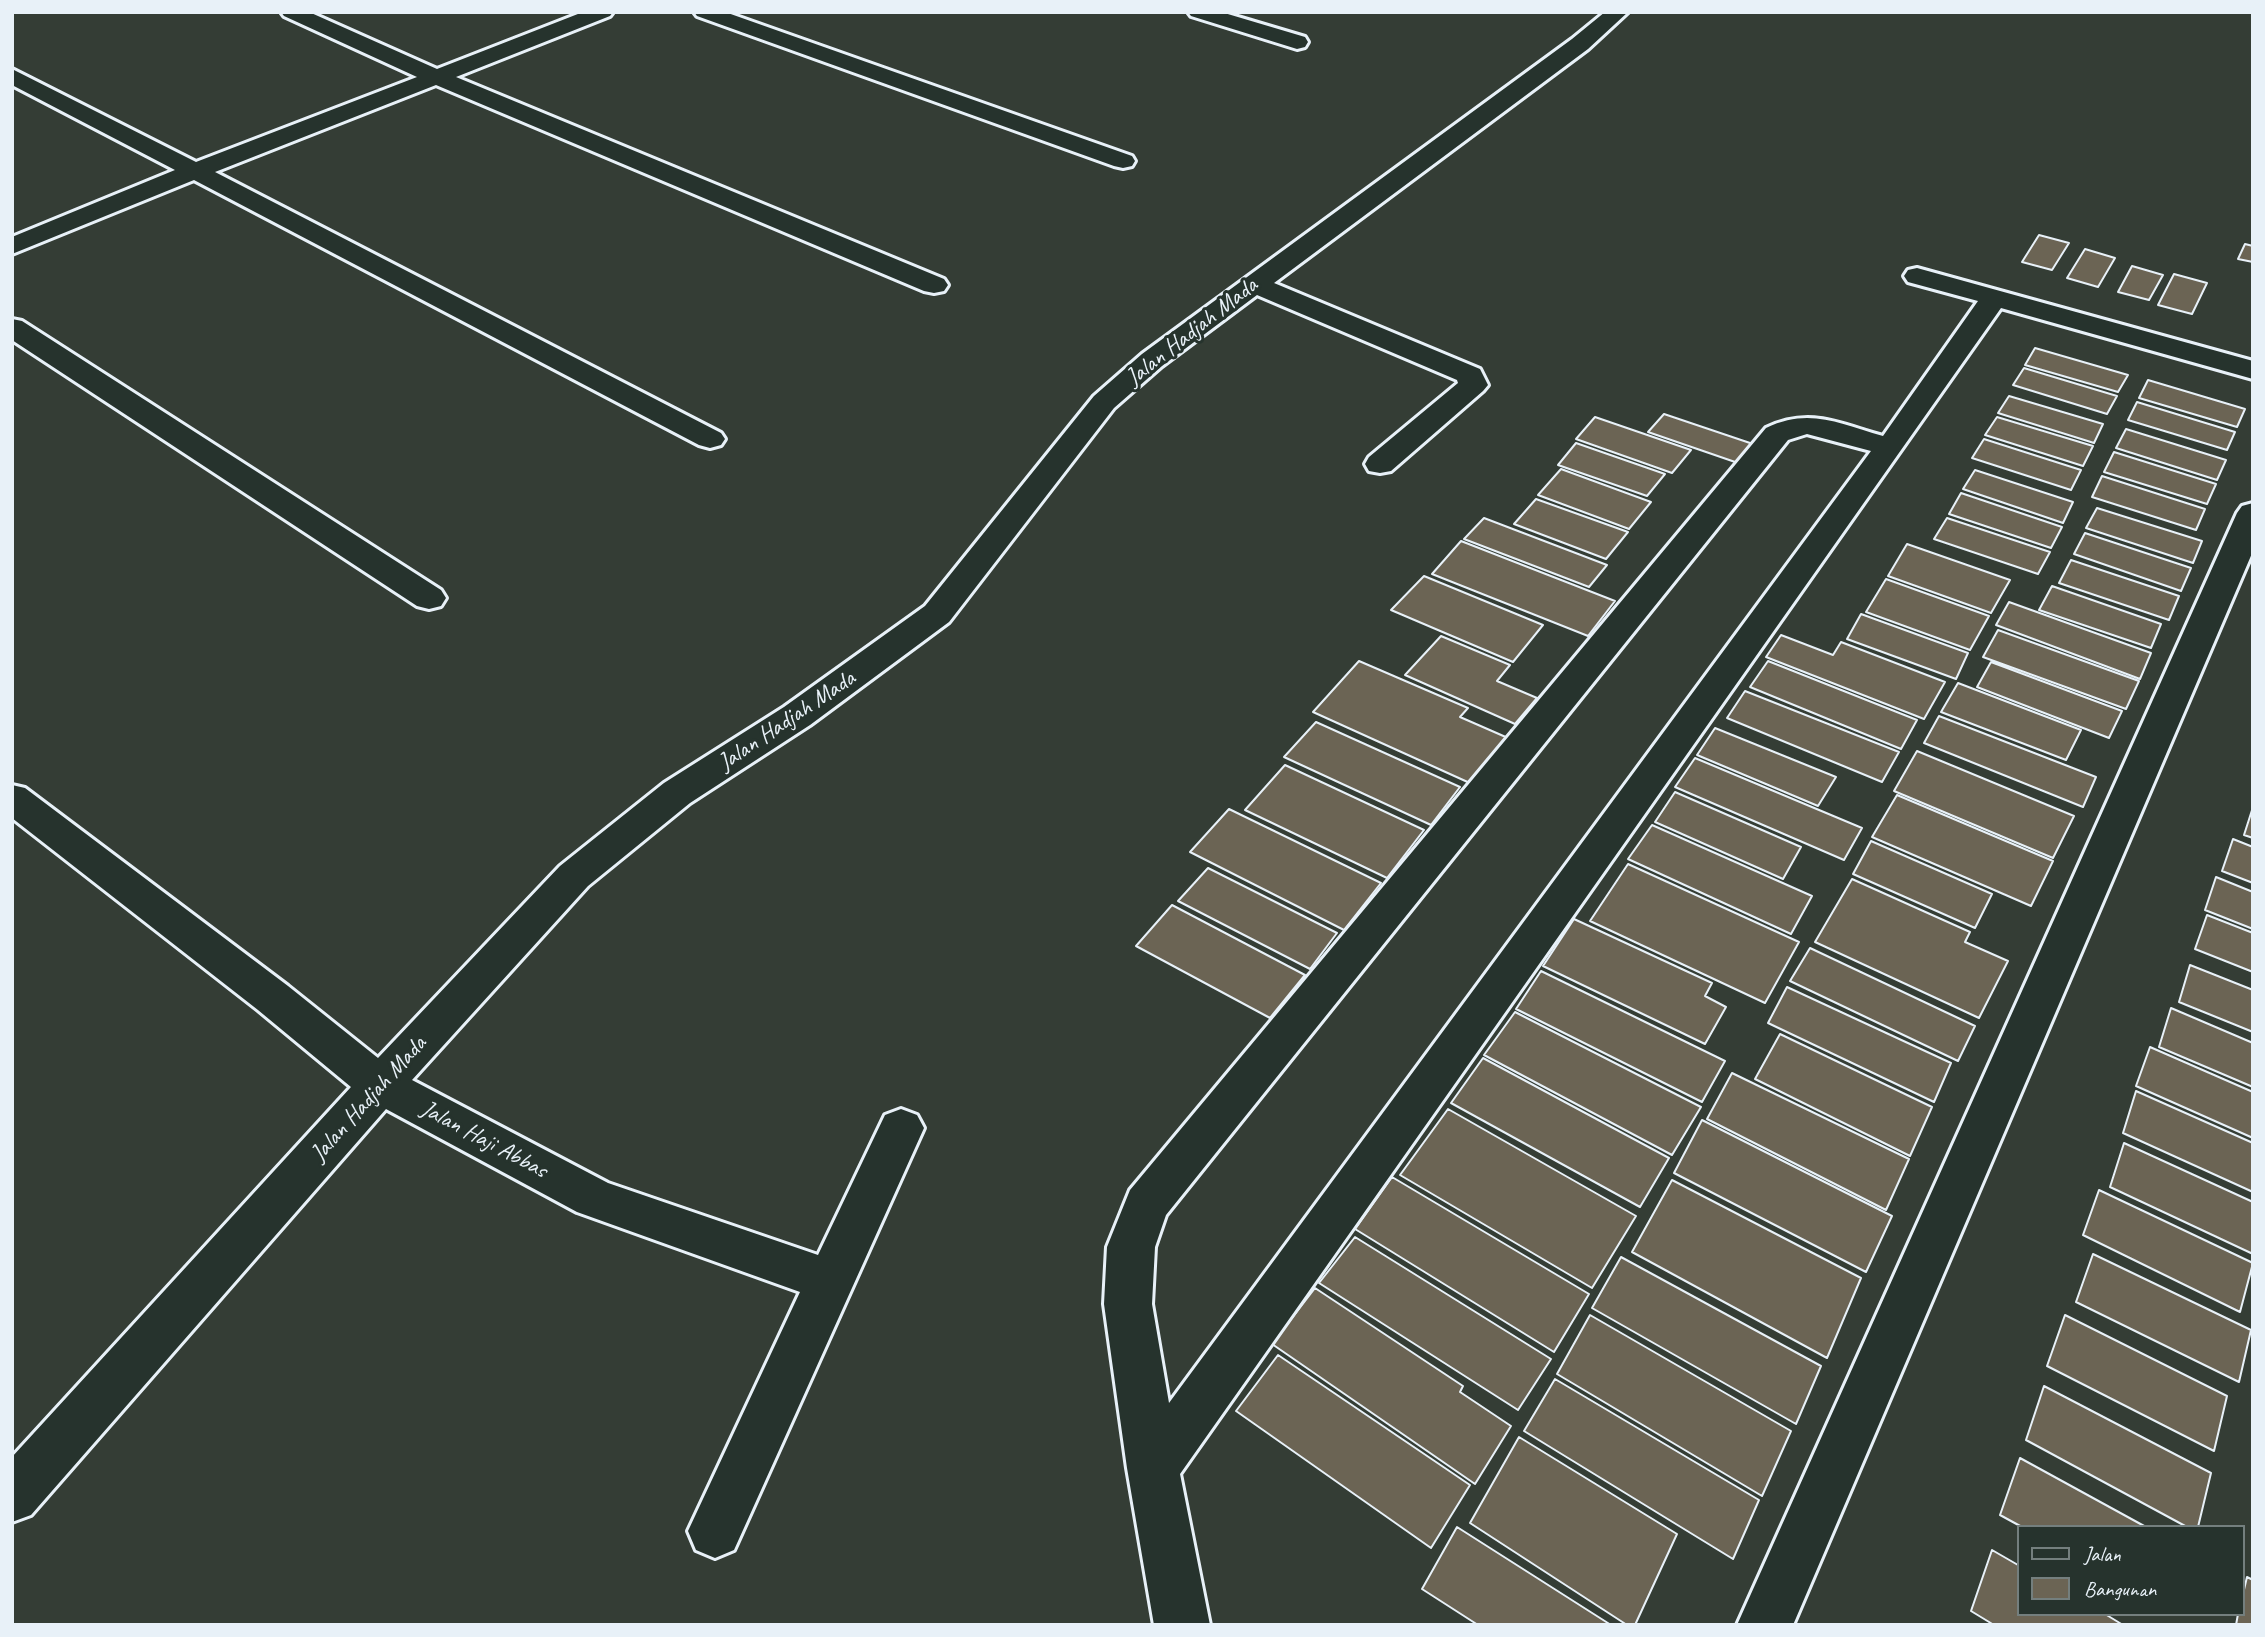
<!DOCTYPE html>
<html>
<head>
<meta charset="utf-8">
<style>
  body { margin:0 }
  #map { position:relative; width:2265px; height:1637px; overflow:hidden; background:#343d35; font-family:Caveat,sans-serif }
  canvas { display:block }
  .frame { position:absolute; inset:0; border:14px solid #e8f1f8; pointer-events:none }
  .legend { position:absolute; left:2017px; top:1525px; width:228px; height:91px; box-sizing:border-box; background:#26332d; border:2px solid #747f7e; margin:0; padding:9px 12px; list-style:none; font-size:21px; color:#e8f1f8 }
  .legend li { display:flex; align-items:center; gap:14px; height:35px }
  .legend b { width:35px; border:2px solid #747f7e }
</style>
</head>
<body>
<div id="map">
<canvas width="2265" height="1637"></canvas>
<div class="frame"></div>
<ul class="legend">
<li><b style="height:9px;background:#26332d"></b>Jalan</li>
<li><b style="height:19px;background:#6b6454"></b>Bangunan</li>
</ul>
</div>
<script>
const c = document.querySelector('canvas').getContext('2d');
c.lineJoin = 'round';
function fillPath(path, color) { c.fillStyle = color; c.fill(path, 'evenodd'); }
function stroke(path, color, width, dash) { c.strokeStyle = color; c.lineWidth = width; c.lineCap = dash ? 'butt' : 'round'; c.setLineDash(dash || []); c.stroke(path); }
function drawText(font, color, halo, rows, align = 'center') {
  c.font = font + ' Caveat,sans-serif'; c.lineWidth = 6; c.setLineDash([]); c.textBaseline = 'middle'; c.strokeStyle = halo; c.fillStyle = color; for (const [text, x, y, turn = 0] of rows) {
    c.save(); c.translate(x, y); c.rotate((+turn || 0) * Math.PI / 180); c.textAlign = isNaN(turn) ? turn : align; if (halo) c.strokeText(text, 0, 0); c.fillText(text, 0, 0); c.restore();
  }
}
const building = new Path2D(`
  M2039,235L2069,243L2052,270L2022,262Z
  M2245,244L2253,246V262L2238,259Z
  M2085,249L2115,258L2098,287L2067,278Z
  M2132,266L2163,275L2149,300L2118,292Z
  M2174,274L2207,283L2192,314L2158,305Z
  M2035,348L2128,375L2118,392L2025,365Z
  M2024,368L2117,396L2107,414L2013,385Z
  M2148,380L2245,409L2237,427L2139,398Z
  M2009,396L2103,424L2094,443L1998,413Z
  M2137,402L2235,432L2227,450L2128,420Z
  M1664,414L1753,444L1738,463L1648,432Z
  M1595,417L1691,450L1672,473L1576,439Z
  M1997,417L2093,446L2083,466L1985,435Z
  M2126,429L2226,460L2217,480L2116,448Z
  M1984,439L2081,470L2071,490L1972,458Z
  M1576,443L1665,474L1647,496L1558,465Z
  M2114,452L2216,484L2207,504L2104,472Z
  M1561,469L1651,502L1629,529L1538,495Z
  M1975,470L2073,502L2063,523L1963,489Z
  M2102,476L2205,509L2196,530L2092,497Z
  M1961,493L2062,527L2051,548L1949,514Z
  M1536,499L1628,532L1606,559L1514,524Z
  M2097,508L2202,541L2193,563L2086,528Z
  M1484,518L1607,565L1589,587L1464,539Z
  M1947,518L2050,552L2038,574L1934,539Z
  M2085,533L2191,568L2181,591L2074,554Z
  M1461,541L1615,601L1588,636L1432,574Z
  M1907,544L2010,580L1991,613L1888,576Z
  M2071,560L2179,596L2169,620L2059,583Z
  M1424,576L1543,625L1513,662L1391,610Z
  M1886,579L1989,616L1970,650L1866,612Z
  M2052,586L2161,624L2151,648L2039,610Z
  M2009,602L2151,653L2140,679L1996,625Z
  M1861,614L1968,653L1956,679L1847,639Z
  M1998,630L2139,681L2126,709L1983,657Z
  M1781,635L1833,655L1841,642L1945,682L1924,719L1766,657Z
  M1441,636L1510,665L1497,681L1537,698L1515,724L1405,675Z
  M1359,661L1468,708L1460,717L1508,738L1472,784L1313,712Z
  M1768,661L1917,720L1901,749L1750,687Z
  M1991,662L2122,711L2109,738L1977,687Z
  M1958,683L2081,730L2066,760L1941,712Z
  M1745,691L1899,752L1882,782L1727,718Z
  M1939,716L2096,777L2083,807L1924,743Z
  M1316,722L1460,787L1431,825L1284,757Z
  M1715,728L1836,777L1818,806L1697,755Z
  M1917,751L2074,816L2053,858L1894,791Z
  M1695,758L1862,828L1844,860L1675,787Z
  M1285,765L1424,830L1387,878L1245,810Z
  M1675,792L1801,847L1783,879L1655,822Z
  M1897,795L2053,861L2031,906L1872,837Z
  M2253,807V838L2244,835Z
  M1229,809L1381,883L1344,930L1190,852Z
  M1652,825L1812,896L1791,934L1628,859Z
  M2233,839L2253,847V883L2222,871Z
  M1871,841L1992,894L1975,928L1853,874Z
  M1628,864L1799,942L1765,1003L1590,921Z
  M1208,868L1337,933L1310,969L1178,901Z
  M2216,877L2253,892V929L2205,910Z
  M1852,879L1970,932L1965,942L2008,961L1979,1018L1815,942Z
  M1172,905L1305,975L1270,1018L1136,946Z
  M2207,915L2253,933V972L2195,949Z
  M1574,919L1712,983L1705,996L1726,1007L1705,1044L1543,966Z
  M1810,948L1975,1026L1958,1061L1790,981Z
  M2190,965L2253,990V1032L2179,1002Z
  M1541,971L1725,1061L1702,1102L1516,1009Z
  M1787,987L1951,1063L1934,1102L1768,1023Z
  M2171,1008L2253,1043V1087L2159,1047Z
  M1515,1012L1701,1107L1672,1155L1484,1055Z
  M1780,1034L1932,1107L1910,1156L1755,1079Z
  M2150,1047L2253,1092V1138L2136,1086Z
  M1483,1058L1669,1158L1640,1207L1451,1103Z
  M1732,1073L1909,1159L1886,1210L1707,1119Z
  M2136,1091L2253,1143V1192L2123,1133Z
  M1448,1109L1636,1216L1592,1288L1400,1175Z
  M1702,1120L1892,1216L1866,1272L1674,1173Z
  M2124,1143L2253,1202V1254L2110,1187Z
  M1392,1177L1589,1294L1554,1352L1355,1229Z
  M1672,1180L1861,1278L1827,1358L1632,1252Z
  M2099,1190L2253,1263L2240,1312L2083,1235Z
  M1355,1237L1551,1359L1518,1410L1319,1283Z
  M2093,1254L2251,1330L2239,1382L2076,1302Z
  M1621,1257L1821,1366L1796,1424L1592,1308Z
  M1315,1288L1463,1386L1460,1392L1511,1426L1475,1484L1272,1344Z
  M1590,1315L1791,1431L1762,1496L1557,1374Z
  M2065,1315L2227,1396L2214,1451L2047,1366Z
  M1278,1355L1470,1485L1431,1548L1236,1411Z
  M1555,1379L1759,1500L1733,1559L1524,1431Z
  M2044,1386L2211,1473L2198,1527H2187L2026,1440Z
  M1519,1437L1677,1534L1635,1625H1627L1470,1523Z
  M2020,1458L2146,1527H2022L2000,1515Z
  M1457,1527L1611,1625H1478L1422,1589Z
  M1992,1550L2018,1565V1614H2105L2123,1625H1994L1971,1611Z
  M2247,1577L2253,1580V1625H2236L2238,1614H2242V1598Z`);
fillPath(building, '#6b6454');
stroke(building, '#e8f1f8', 2);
const minor = new Path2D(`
  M281,12H309L437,69L583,12H613L610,16L456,77L944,279L948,285L944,291L934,293L924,291L436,85L215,172L721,433L725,439L721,445L710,448L699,445L194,180L12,254V237L175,170L12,85V69L196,162L417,77L284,16Z
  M694,12H725L1132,156L1135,161L1132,166L1123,168L1114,166L697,16Z
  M1188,12H1221L1305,37L1308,42L1305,47L1297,49L1191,16Z
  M1605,12H1628L1588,49L1274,283L1480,369L1488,385L1483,391L1391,471L1380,473L1369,471L1365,464L1369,457L1458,383L1457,380L1257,295L1162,366L1114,408L949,622L810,725L690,803L588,886L412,1080L608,1183L818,1255L885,1115L901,1109L917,1115L924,1128L734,1550L715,1558L696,1550L688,1531L800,1292L577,1212L386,1109L31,1515L12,1522V1457L351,1087L258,1010L12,818V785L25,788L288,986L378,1058L560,866L664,783L784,707L925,606L1094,396L1142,354L1572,39Z
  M1917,268L2253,361V379L2001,308L1180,1474L1210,1625H1154L1127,1468L1104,1304L1107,1247L1130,1190L1766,428C1810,407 1839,424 1883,436L1978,301L1908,282L1904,276L1908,270ZM1807,434L1871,451L1169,1403L1152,1304L1155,1247L1166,1215L1788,440Z
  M12,319L22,321L441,590L446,598L441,606L429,609L417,606L12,340Z
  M2253,503V551L1793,1625H1737L2237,513L2242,506Z`);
stroke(minor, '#e8f1f8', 6);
fillPath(minor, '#26332d');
drawText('24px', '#e8f1f8', '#26332d', [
  ["Jalan Hadjah Mada",1192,332,-38],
  ["Jalan Hadjah Mada",787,721,-34],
  ["Jalan Hadjah Mada",369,1099,-48],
  ["Jalan Haji Abbas",484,1140,28]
]);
</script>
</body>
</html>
